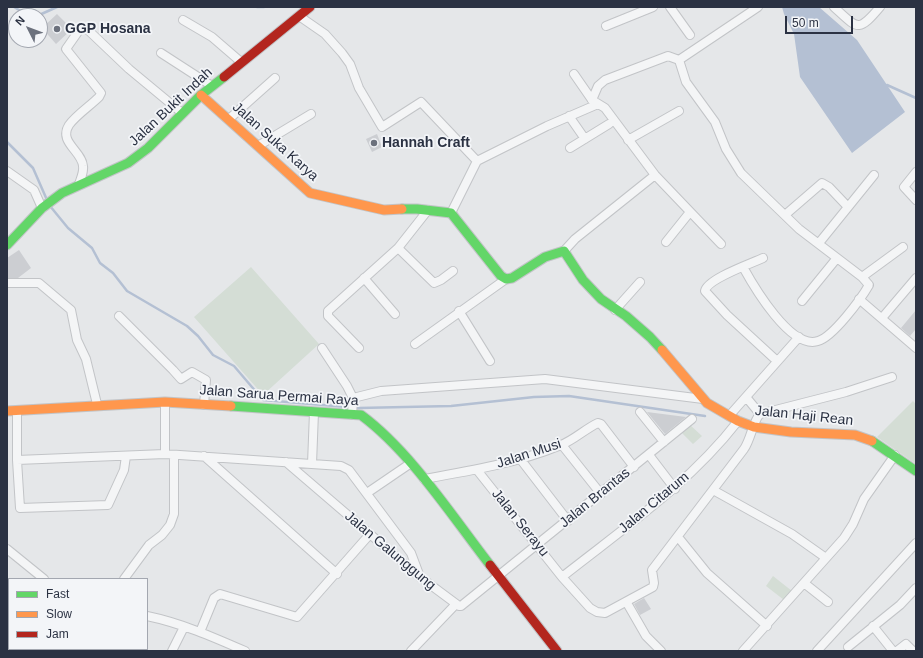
<!DOCTYPE html>
<html>
<head>
<meta charset="utf-8">
<style>
  body { margin:0 }
  #map { position:relative; width:923px; height:658px; overflow:hidden; background:#e5e7e9; font-family:Helvetica,sans-serif }
  canvas { display:block }
  .frame { position:absolute; inset:0; border:8px solid #2b3243; pointer-events:none }
  .legend { position:absolute; left:8px; top:578px; width:140px; height:72px; box-sizing:border-box; background:#f3f5f8; border:1px solid #a3a7b0; margin:0; padding:5px 7px; list-style:none; font-size:12px; color:#2b3243 }
  .legend li { display:flex; align-items:center; gap:8px; height:20px }
  .legend b { width:20px; border:1px solid #a3a7b0 }
  .north { position:absolute; left:8px; top:8px; width:40px; height:40px; box-sizing:border-box; background:#f3f5f8; border:1px solid #a3a7b0; border-radius:50%; rotate:312deg; font-size:11px; font-weight:700; line-height:16px; text-align:center; color:#2b3243 }
  .north::after { content:''; display:block; margin:auto; width:14px; height:18px; background:#6c717d; clip-path:polygon(50% 0,100% 100%,50% 72%,0 100%) }
  .scale { position:absolute; left:785px; top:16px; width:68px; height:18px; box-sizing:border-box; border:2px solid #2b3243; border-top:0; padding-left:5px; font-size:12px; line-height:14px; white-space:nowrap; color:#2b3243; -webkit-text-stroke:3px #f3f5f8; paint-order:stroke }
</style>
</head>
<body>
<div id="map">
<canvas width="923" height="658"></canvas>
<div class="frame"></div>
<ul class="legend">
<li><b style="height:5px;background:#63d668"></b>Fast</li>
<li><b style="height:5px;background:#ff974d"></b>Slow</li>
<li><b style="height:5px;background:#b3261e"></b>Jam</li>
</ul>
<div class="north">N</div>
<div class="scale">50 m</div>
</div>
<script>
const c = document.querySelector('canvas').getContext('2d');
c.lineJoin = 'round';
function fillPath(path, color) { c.fillStyle = color; c.fill(path, 'evenodd'); }
function stroke(path, color, width, dash) { c.strokeStyle = color; c.lineWidth = width; c.lineCap = dash ? 'butt' : 'round'; c.setLineDash(dash || []); c.stroke(path); }
function drawText(font, color, halo, rows, align = 'center') {
  c.font = font + ' Helvetica,sans-serif'; c.lineWidth = 3.5; c.setLineDash([]); c.textBaseline = 'middle'; c.strokeStyle = halo; c.fillStyle = color; for (const [text, x, y, turn = 0] of rows) {
    c.save(); c.translate(x, y); c.rotate((+turn || 0) * Math.PI / 180); c.textAlign = isNaN(turn) ? turn : align; if (halo) c.strokeText(text, 0, 0); c.fillText(text, 0, 0); c.restore();
  }
}
fillPath(new Path2D(`
  M251,267L319,344L263,395L194,317Z
  M913,401L916,404V464L877,437Z
  M689,424L702,436L693,444L681,432Z
  M773,576L792,591L784,600L766,586Z`), '#d4ddd5');
fillPath(new Path2D(`
  M782,7H819L857,40L905,112L852,153L800,77L794,34L784,14Z`), '#b4c0d3');
stroke(new Path2D(`
  M14,7L29,16
  M257,7H264
  M37,16L57,7
  M887,85L916,98
  M7,142L33,168L47,200
  M50,206L68,228L92,248L100,263L113,273L127,291L187,326L198,336L213,355L234,366L263,400L359,408L451,406L534,397L569,396L705,416`), '#b4c0d3', 2.5);
fillPath(new Path2D(`
  M57,14L72,29L56,44L42,28Z
  M377,134L382,147L372,152L366,139Z
  M19,250L31,268L18,278H7V258Z
  M916,310V329L910,336L901,328Z
  M647,412L686,417L665,434Z
  M644,598L651,609L640,615L634,604Z`), '#ccced2');
const street = new Path2D(`
  M670,7L690,35
  M834,7C858,29 858,33 880,7
  M299,16L325,34L342,53L350,64L359,88L382,127L421,102L477,161
  M183,20L212,37L241,62
  M606,26L653,7
  M161,53L212,86
  M679,60L758,7
  M574,74L592,100L605,108L655,175L721,244
  M592,100L598,86L605,80L668,56L679,60L686,82L715,122L726,149L741,173L799,229L862,277L869,285C861,299 833,337 818,341C791,350 754,287 743,267
  M569,116L585,139
  M229,119L275,78
  M628,140L679,111
  M258,146L311,114
  M570,148L609,124
  M477,161L547,126L598,104
  M7,171L34,190L42,208
  M916,172L904,187L916,200
  M79,184C81,178 84,172 83,166C82,151 58,142 69,125C76,115 90,106 99,97L101,93L66,49L80,29L83,28L88,30L129,69L182,113
  M451,213L477,161
  M785,215L822,183L829,187L848,207
  M666,242L690,212
  M819,243L874,175
  M398,248L434,283L441,280L453,271
  M564,251L575,239L655,175
  M763,258C750,264 707,279 705,291L727,315L777,361
  M862,277L903,247
  M364,278L395,314
  M7,283H39L71,310L77,340L86,359L97,404
  M859,299L916,348
  M802,301L837,258
  M615,310L640,282
  M459,311L490,361
  M119,316L173,370L181,379L192,372L206,380L204,405
  M882,318L916,278
  M415,344L506,279
  M322,348L347,386L353,398L352,415
  M359,348L328,316V311L398,248L428,210
  M746,397L760,414
  M353,398L381,391L545,379L703,399
  M165,402V454
  M17,410V460L20,508L108,505L124,470L126,456
  M640,412L664,442
  M729,416L799,337
  M562,445L601,494
  M649,455L675,489
  M204,456L337,574
  M17,460L165,454L341,466L349,470L411,553L420,577
  M521,460L568,521
  M286,462L420,577L459,606H461L692,419
  M312,464L314,412
  M477,470L562,577L590,608L597,612L605,613L653,587L654,583L652,570L744,449C751,439 753,421 760,414L846,392L892,377
  M424,479C470,471 517,463 561,445C574,440 585,429 598,423L601,424L634,467
  M713,490L792,534L826,558
  M367,493L411,463
  M678,537L707,573L767,626
  M7,549L44,579
  M562,577C624,528 689,484 738,421
  M124,579L149,545L162,535L170,525L174,514V455
  M804,583L828,602
  M627,603L646,636L661,651
  M7,612L9,614
  M147,616C181,623 213,637 245,651
  M873,626L893,651
  M200,632L214,598L220,594L297,617L370,534
  M848,647L900,605L916,588
  M67,649L70,651
  M172,651L184,627
  M411,651L456,604
  M743,651L844,538L853,524L864,499L895,455
  M817,651L916,543
  M897,651L906,644L913,651`);
const fast = new Path2D(`
  M402,209H417L451,213L501,276L506,279L512,278L545,257L564,251L583,280L601,299L626,316L650,337L662,350
  M7,245L42,208L62,193L128,163L148,148L201,95L224,77
  M231,406L361,415C410,451 452,516 490,565
  M872,441L916,471`);
const slow = new Path2D(`
  M201,95L310,193L384,210L402,209
  M662,350L707,403L738,421L754,427L791,432L855,435L872,441
  M7,411L165,402L231,406`);
const jam = new Path2D(`
  M224,77L310,7
  M490,565L557,651`);
stroke(street, '#c2c4c7', 10);
stroke(fast, '#c2c4c7', 11);
stroke(slow, '#c2c4c7', 11);
stroke(jam, '#c2c4c7', 11);
stroke(street, '#f4f5f6', 8);
stroke(fast, '#63d668', 9);
stroke(slow, '#ff974d', 9);
stroke(jam, '#b3261e', 9);
for (const [x, y, r, color] of [
  [57,29,4,"#6c717d"],
  [374,143,4,"#6c717d"]
]) { const dot = new Path2D(); dot.arc(x, y, r, 0, 2 * Math.PI); c.fillStyle = color; c.fill(dot); stroke(dot, '#f3f5f8', 1.5); }
drawText('bold 14px', '#2b3243', '#f3f5f8', [
  ["GGP Hosana",65,29],
  ["Hannah Craft",382,143]
], 'left');
drawText('14px', '#2b3243', '#f3f5f8', [
  ["Jalan Bukit Indah",171,107,-43],
  ["Jalan Suka Karya",275,142,42],
  ["Jalan Sarua Permai Raya",279,396,4],
  ["Jalan Haji Rean",804,416,6],
  ["Jalan Musi",529,454,-18],
  ["Jalan Brantas",595,498,-39],
  ["Jalan Citarum",654,503,-40],
  ["Jalan Serayu",520,523,51],
  ["Jalan Galunggung",390,551,40]
]);
</script>
</body>
</html>
